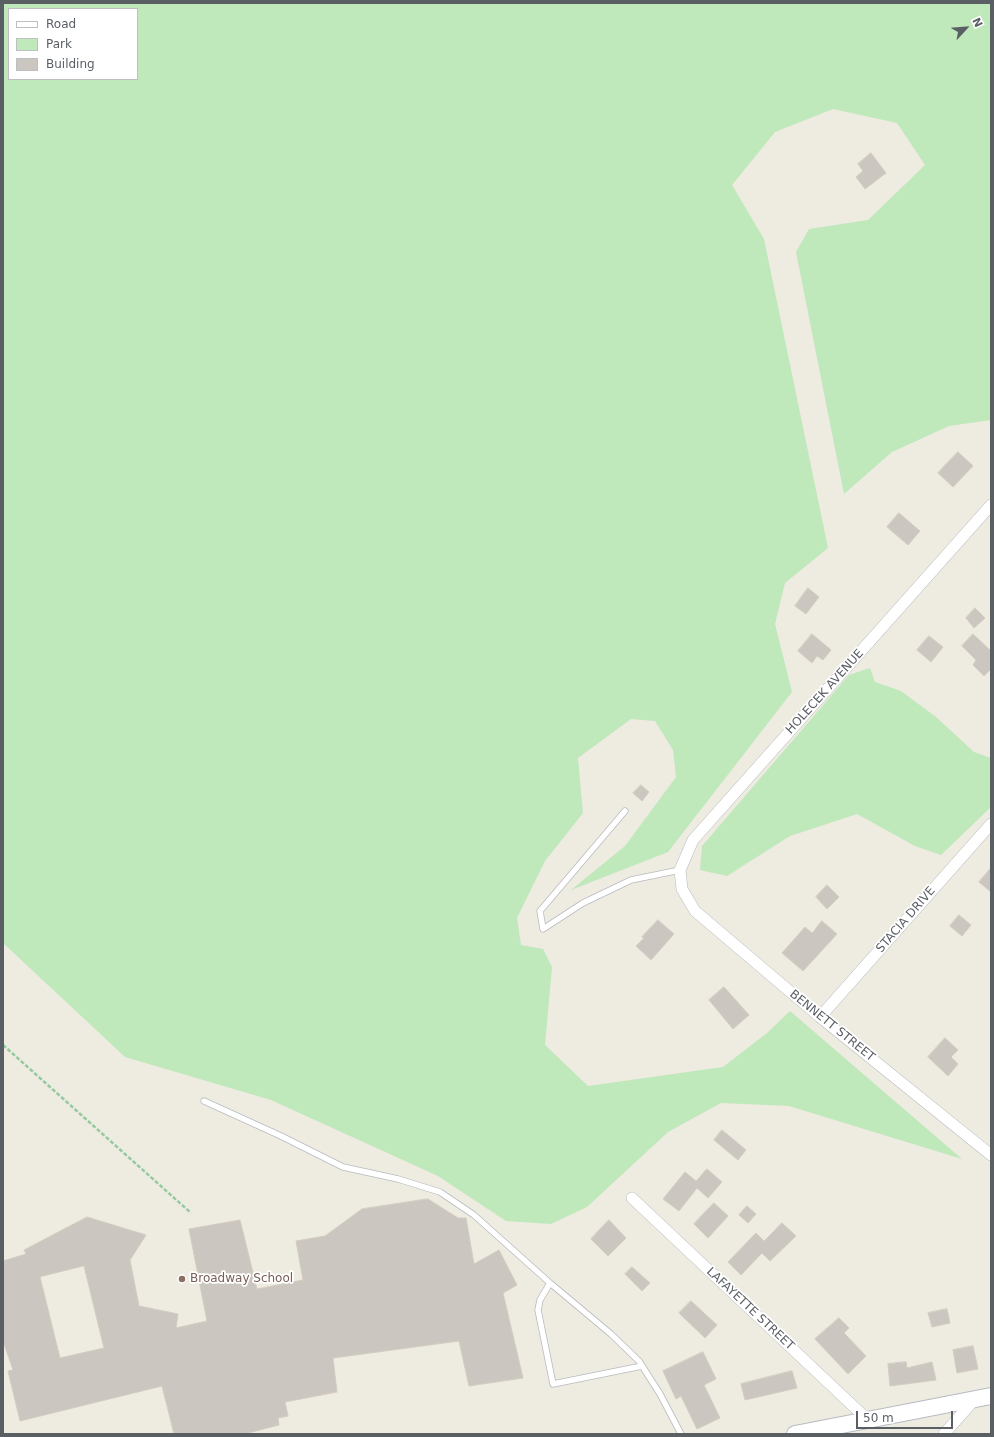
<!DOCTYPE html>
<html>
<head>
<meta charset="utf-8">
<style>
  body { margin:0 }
  #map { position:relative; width:994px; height:1437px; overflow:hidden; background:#eeebe1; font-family:"DejaVu Sans",sans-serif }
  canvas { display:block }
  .frame { position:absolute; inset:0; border:4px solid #5a5f64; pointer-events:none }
  .legend { position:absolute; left:8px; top:8px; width:130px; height:72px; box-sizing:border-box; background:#fff; border:1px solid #bdbfc1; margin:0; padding:5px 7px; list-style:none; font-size:12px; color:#5a5f64 }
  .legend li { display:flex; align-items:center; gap:8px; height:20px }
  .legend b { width:20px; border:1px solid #bdbfc1 }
  .north { position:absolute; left:946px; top:8px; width:40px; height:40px; -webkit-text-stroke:3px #fff; paint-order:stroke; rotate:64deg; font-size:11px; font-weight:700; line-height:16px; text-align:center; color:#5a5f64 }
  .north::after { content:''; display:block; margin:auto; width:14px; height:18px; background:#5a5f64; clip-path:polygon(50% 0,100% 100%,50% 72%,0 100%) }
  .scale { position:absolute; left:856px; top:1411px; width:97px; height:18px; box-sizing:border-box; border:2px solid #5a5f64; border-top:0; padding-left:5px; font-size:12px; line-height:14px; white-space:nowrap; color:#5a5f64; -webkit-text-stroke:3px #fff; paint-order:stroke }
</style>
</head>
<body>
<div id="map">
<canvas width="994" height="1437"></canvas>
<div class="frame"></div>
<ul class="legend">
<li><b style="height:5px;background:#fff"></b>Road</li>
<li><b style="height:11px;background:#bfe8bb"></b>Park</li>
<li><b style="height:11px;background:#cbc7c0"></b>Building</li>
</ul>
<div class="north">N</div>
<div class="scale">50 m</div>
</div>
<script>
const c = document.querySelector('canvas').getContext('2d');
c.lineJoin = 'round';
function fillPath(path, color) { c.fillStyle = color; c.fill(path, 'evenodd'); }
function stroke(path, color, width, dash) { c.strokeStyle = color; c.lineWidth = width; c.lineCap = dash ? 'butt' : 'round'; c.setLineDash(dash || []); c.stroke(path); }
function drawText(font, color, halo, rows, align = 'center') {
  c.font = font + ' "DejaVu Sans",sans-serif'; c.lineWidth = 3.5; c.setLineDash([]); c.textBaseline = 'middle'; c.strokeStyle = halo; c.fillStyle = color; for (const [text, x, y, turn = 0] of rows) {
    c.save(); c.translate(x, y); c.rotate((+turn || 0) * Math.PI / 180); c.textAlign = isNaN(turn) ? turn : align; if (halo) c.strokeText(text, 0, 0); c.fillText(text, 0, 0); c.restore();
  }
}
fillPath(new Path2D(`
  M3,3H991V420L949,426L892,452L844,494L796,252L809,229L868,220L925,165L897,123L833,109L775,132L732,185L764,239L828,548L785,583L775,624L792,692L668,852L571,890L625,846L676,777L673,750L655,721L631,719L578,758L583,813L545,861L517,918L521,945L543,949L552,967L545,1045L588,1086L723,1067L767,1033L790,1011L962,1159L789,1106L721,1103L668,1132L587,1207L551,1224L506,1221L438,1176L271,1100L125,1057L3,943ZM9,9H137V79H9Z
  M870,668L875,682L901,691L936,717L974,752L991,758V807L941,855L915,846L857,814L790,836L727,876L700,870L702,846L849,675Z`), '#bfe8bb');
const building = new Path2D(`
  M871,153L886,173L865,189L856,177L863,171L858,164Z
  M958,452L973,466L953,487L938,473Z
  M899,513L920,531L908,545L887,527Z
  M808,588L819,597L806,614L795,606Z
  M975,608L985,618L974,628L966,618Z
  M812,634L831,650L823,660L817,656L812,663L798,651Z
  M973,634L991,651V669L984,676L973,665L976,660L962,646Z
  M929,636L943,647L931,662L917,650Z
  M641,785L649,792L642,801L633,793Z
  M991,868V892L979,882Z
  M827,885L839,897L827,909L816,897Z
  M959,915L971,925L962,936L950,926Z
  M658,920L674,934L651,960L636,946L644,938L642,937Z
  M822,921L837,934L803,971L782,953L805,927L812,933Z
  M724,987L749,1015L733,1029L709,1000Z
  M945,1038L958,1050L951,1057L958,1064L948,1076L928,1057Z
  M722,1130L746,1150L738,1160L714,1140Z
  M707,1169L722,1182L708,1198L697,1188L679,1211L663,1199L685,1172L696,1181Z
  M428,1199L458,1218H466L474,1264L499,1250L517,1285L503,1293L523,1378L469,1386L459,1341L333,1358L337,1392L285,1402L288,1416L278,1418L279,1425L244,1434H174L162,1386L20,1421L8,1371L13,1370L3,1341V1261L26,1254L24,1250L87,1217L146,1235L130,1260L139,1306L178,1314L176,1328L207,1321L189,1229L240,1220L257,1289L303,1280L296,1241L325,1236L362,1209ZM84,1266L104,1348L60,1358L40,1277Z
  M714,1203L728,1216L708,1238L694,1224Z
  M747,1206L756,1214L748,1223L739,1215Z
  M609,1220L626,1238L608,1256L591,1239Z
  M782,1223L796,1236L770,1261L762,1253L741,1275L728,1262L756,1233L764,1241Z
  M632,1267L650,1283L642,1291L625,1274Z
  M691,1301L717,1325L705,1338L679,1313Z
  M947,1309L950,1323L932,1327L928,1313Z
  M839,1318L849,1328L844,1333L866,1356L848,1374L815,1339Z
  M973,1346L978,1369L957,1373L953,1350Z
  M703,1352L716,1379L704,1385L720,1418L697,1429L681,1396L676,1399L663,1371Z
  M906,1362L907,1368L932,1362L936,1380L890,1386L888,1364Z
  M792,1371L797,1388L745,1400L741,1384Z`);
fillPath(building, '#cbc7c0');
stroke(building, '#d3ccbf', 1);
const lane = new Path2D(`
  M625,811L540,911L543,929L583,903L631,880L680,870
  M204,1101L281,1136L343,1167L398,1179L440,1192L474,1215L550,1283L611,1334L639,1361L660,1394L681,1434
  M550,1283L540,1300L538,1310L553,1384L642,1366`);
const street = new Path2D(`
  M991,505L693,840L680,870L682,889L695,911L820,1017L991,1155
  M820,1017L991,824
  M632,1198L868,1420
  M944,1434L975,1399`);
const secondary = new Path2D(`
  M795,1434L991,1396`);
stroke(lane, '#b7bbbf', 7);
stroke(street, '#b7bbbf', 12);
stroke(secondary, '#b7bcc1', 18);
stroke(new Path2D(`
  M3,1045L191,1213`), '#94ca9f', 2.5, [4, 2]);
stroke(lane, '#fff', 5.5);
stroke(street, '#fff', 11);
stroke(secondary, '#fff', 16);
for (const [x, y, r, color] of [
  [182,1279,4,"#8d6e63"]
]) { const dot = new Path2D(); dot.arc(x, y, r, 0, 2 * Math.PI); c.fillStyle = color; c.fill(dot); stroke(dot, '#fff', 1.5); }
drawText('12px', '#5a5f64', '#fff', [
  ["HOLECEK AVENUE",825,692,-48],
  ["STACIA DRIVE",906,920,-49],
  ["BENNETT STREET",832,1026,39],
  ["LAFAYETTE STREET",750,1309,43]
]);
drawText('12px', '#785e54', '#fff', [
  ["Broadway School",190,1279]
], 'left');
</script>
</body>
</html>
